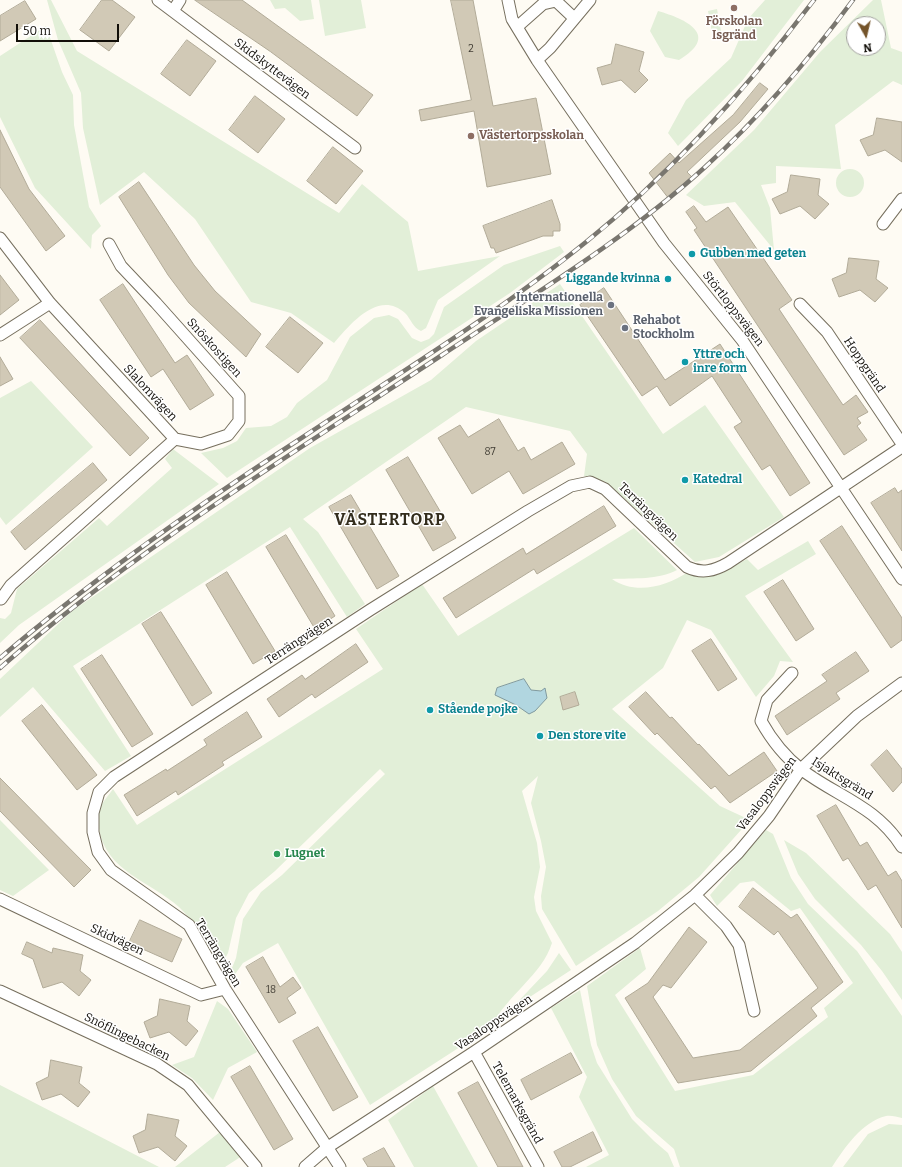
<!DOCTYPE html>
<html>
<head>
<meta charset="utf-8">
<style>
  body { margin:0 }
  #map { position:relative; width:902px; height:1167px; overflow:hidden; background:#fefbf3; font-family:Bitter,serif }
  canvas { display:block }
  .north { position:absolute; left:846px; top:16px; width:40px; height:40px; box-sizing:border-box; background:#fff; border:1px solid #a09f9c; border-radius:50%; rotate:172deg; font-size:11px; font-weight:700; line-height:16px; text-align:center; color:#110e08 }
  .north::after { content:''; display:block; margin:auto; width:14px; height:18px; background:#74542a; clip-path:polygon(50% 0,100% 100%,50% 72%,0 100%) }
  .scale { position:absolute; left:16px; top:24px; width:103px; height:18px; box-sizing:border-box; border:2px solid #110e08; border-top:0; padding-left:5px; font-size:12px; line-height:14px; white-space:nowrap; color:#110e08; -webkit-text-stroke:3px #fff; paint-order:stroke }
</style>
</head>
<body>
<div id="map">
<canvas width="902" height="1167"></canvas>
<div class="north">N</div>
<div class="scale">50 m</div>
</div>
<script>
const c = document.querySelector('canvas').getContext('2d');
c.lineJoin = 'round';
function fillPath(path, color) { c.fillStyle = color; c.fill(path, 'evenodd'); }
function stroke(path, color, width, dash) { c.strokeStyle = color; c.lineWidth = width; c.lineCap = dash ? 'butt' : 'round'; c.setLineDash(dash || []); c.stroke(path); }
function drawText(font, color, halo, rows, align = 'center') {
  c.font = font + ' Bitter,serif'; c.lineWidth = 3; c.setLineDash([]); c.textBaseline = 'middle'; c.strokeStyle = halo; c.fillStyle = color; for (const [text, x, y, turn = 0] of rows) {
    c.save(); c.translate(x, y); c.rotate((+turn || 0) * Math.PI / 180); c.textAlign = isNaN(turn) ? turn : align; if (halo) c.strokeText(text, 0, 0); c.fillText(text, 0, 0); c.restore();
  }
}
fillPath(new Path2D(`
  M47,0H51L77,51L339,213L362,184L408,222L418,271L500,256L438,300L426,328L421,331C413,328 411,319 405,313C379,289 350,324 334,343L291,313L251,302L195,219L144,172L100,205L83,128L81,93L58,40Z
  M270,0H311L314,19L300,21L285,8L275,9Z
  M319,0H361L366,28L325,36Z
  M765,0H804L742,81L678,146L668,133L686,100L731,58L748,19Z
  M873,0H881L891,48L902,52V85L893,81L835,125L841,169L776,166V183L761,185L770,208L774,250L735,202L704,206L686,195L754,130L820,52ZM854,24H878V48H854Z
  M717,9L721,31L712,33L708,11Z
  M658,11C686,19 721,35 679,60L665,57L650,31Z
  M46,26L62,72L73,95L74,125L89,207L101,226L92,235L91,249L35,188L0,117V56Z
  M836 183a14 14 0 1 1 28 0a14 14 0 1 1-28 0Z
  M560,246L564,252L510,293L227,478L201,453L223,448L237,441L246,428L271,426L287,417L297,403L327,380L350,337L374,318L389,315L398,319L412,338L421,342L429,339L434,334L444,307L504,265Z
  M560,284L663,434L705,405L784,517L719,557L695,562L606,482L584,476L587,454L570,431L466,407L303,519L318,532L365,604L347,617L290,527L73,666L131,756L105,771L33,687L0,717V679L72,611L310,448L431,380L476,341Z
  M31,381L93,447L6,525L0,517V398Z
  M173,449L219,484L19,625L0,643V618L5,619L11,613L17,589L99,518L107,526L172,468L165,459Z
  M634,528L677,570C658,580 634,578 612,579C635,595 666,587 688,572L703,577L721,573L747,559L758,570L808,541L816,554L745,596L793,662L780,661L774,676L756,697L711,630L687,620L663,668L612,709L720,806L750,820L699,877L658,911L576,966L542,909L541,896L546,867L541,841L531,803L538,776L522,791L537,843L540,867L534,897L536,911L552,943C542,975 507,995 491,1027L370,1105L278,943L243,963L233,977L230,973L236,958L243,919L261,892L282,875L385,774L380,769L275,871L249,893L236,918L228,953L223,962H218C207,943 195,922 179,907C150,881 105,871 99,828C98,821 98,813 101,807C103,801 109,795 113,789L137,825L383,669L356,629L422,584L458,636Z
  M0,820L49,870L13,896L0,890Z
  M766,830L773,834L791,878L808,904L857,951L902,1016V1118C897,1117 891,1115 886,1116C862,1122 845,1147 832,1167H680L674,1149L636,1116L612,1079L597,1045L587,986L640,948L646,969L615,995L675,1091L753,1075L828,1017L824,1008L853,983L800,908L791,911L754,881L740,883L717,906L710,895Z
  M784,840L806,853L890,934L902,952V1000L882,971L861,945L815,899L798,874Z
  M559,953L571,970L510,1010L547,971Z
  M580,990L591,1045L597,1063L632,1119L654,1141L668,1153L674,1167H586L609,1155L579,1097L587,1077L551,1008Z
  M217,1001L228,1009L257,1052L228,1068L213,1100L192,1078L172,1065L194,1057Z
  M0,1085L159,1167H0Z
  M433,1086L478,1167H414L388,1120Z
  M889,1124L902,1125V1167H843L868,1134Z
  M220,1132L242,1156L225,1167H175Z`), '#e2efd8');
const water = new Path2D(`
  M524,679L531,690L541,691L545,688L547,698L535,711L529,714L516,705L495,695L497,688Z`);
fillPath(water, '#b1d6e0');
stroke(water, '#819a9f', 1);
const building = new Path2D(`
  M102,0H112L135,17L109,51L80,30Z
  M195,0H242L373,95L357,116L271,52Z
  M451,0H473L493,106L536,98L551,174L487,187L474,111L421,121L419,110L471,100Z
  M25,1L36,19L0,41V16Z
  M187,40L216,61L190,96L161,74Z
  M616,44L644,52L639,71L648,80L635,93L621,80L602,85L597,68L611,64Z
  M760,83L768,89L740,122L687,172L694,179L669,199L649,173L670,153L679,163L733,115Z
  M255,96L285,119L258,153L229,130Z
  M877,118L902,122V162L885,150L868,156L860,140L873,135Z
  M0,130L29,189L65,236L46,251L0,187Z
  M333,147L363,171L336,204L307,181Z
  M791,175L820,179L818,195L829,204L815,219L800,206L780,214L772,199L787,192Z
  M139,182L194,265L215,291L261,334L246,357L189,303L168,275L119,197Z
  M552,200L560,224V231H553V236H543L496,253L494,248H491L483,226Z
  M694,206L706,222L728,207L792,300L779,309L843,405L856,395L868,412L857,418L861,423L857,426L867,440L844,455L694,230L697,228L686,212Z
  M849,258L879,261L876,279L888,288L875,302L860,290L839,297L832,279L846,273Z
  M0,275L19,300L0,315Z
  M123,284L175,363L187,355L214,395L190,410L163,369L151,377L100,300Z
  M604,288L665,380L720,344L810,483L790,496L770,465L762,470L734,427L742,422L712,376L670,406L657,386L642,396L580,305Z
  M290,317L323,343L298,373L266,347Z
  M40,320L149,438L130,456L20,338Z
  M0,357L13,379L0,386Z
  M499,419L518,451L524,447L531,460L562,442L575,464L523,494L509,471L472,494L438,438L460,425L468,437Z
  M408,457L456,538L433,551L386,470Z
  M93,463L107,480L25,550L11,532Z
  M895,488L898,493L902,490V551L871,503Z
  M351,495L399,576L377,589L329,507Z
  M604,506L616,526L537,574L534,569L456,618L443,598L523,548L526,554Z
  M842,526L902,618V640L891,648L820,541Z
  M286,535L335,616L315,629L266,547Z
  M227,572L275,651L253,664L206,585Z
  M783,580L814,629L796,641L764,592Z
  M161,612L212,693L192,706L142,624Z
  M711,639L737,679L718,691L692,651Z
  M356,644L368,662L315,698L312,694L279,717L267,699L302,675L305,679Z
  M856,652L869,671L836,693L840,699L787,735L775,716L827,681L822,675Z
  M102,655L153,734L132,747L81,669Z
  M575,692L579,705L563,710L560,697Z
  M646,692L670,718L672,717L698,745L699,744L729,776L764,752L777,771L730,803L715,786L711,789L657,733L655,735L629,707Z
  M42,705L97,775L77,790L22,721Z
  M247,712L262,737L222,762L224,765L178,795L176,791L137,816L124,795L166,769L167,771L207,745L204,740Z
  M887,750L902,769V782L893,792L871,765Z
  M0,778L91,870L74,887L0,811Z
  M836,805L860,846L867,842L888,876L896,871L902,881V928L876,885L868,890L848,858L843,861L817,816Z
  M753,888L791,918L797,914L843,982L811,1008L817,1016L751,1071L678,1083L625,998L648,983L689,927L707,942L671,988L663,985L653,997L693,1058L740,1050L818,988L778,931L774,935L739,907Z
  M140,920L182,939L172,962L129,943Z
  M27,942L52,953L53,948L83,955L80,971L91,980L79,996L62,982L43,988L33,959L22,954Z
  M263,957L280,987L293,977L301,988L287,998L296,1013L279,1023L246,967Z
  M160,999L190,1006L187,1021L198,1031L186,1046L169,1032L150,1038L144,1022L157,1016Z
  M318,1027L358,1097L333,1111L293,1041Z
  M571,1053L582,1073L531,1100L521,1080Z
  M51,1060L82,1067L79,1083L90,1092L78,1107L61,1094L42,1100L36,1083L48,1077Z
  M250,1066L293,1139L274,1150L231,1077Z
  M478,1082L506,1134L523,1167H498L458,1093Z
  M148,1114L179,1120L175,1136L187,1146L175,1161L158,1147L139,1153L133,1136L145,1130Z
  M593,1132L602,1151L570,1167H562L554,1152Z
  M384,1148L395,1167H368L363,1159Z`);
fillPath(building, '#d1c9b6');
stroke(building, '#b2ab98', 1);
const street = new Path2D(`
  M158,0L355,148
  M508,0L512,19L537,60L664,243L742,340L902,579
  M173,11L180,0
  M517,27L543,4L556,1L574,18
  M537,60L550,48L590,0
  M883,224L902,199
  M0,238L50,303L175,439L11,585L1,599
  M109,244L121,266L156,303L239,396V421L228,435L201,444L175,439
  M800,304L827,332L902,444
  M0,335L50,303
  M792,673L767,700L761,721C771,739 785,757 802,770C838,797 876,806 902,847
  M695,895L726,926L739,945L754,1011
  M0,899L201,995L225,989
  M0,991L157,1064L188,1085L256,1167
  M474,1052L538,1167
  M305,1167L328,1147L474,1052L635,943L695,895L738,853L769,816L801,769L857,716L902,683
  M340,1167L225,989L189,925L111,870L98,852L93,832V813L99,792L114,777L370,610L528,511L571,486L590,482L605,489L687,567C702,574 714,571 728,563L902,447`);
stroke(street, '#766f5e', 13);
stroke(street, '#fff', 11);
const rail = new Path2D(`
  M0,658C95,577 198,505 303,437C398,374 497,314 586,242C672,173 747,88 814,0
  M0,668C136,549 291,455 442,355C531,296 625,240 704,168C760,117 808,61 853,0`);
stroke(rail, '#79766f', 4.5);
stroke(rail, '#fff', 3, [9]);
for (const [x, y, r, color] of [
  [734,8,4,"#8d6e63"],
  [471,136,4,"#8d6e63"],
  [692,254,4,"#0f9aa8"],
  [668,279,4,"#0f9aa8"],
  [611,305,4,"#6b7280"],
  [625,328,4,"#6b7280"],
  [685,362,4,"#0f9aa8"],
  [685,480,4,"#0f9aa8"],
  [430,710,4,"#0f9aa8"],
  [540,736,4,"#0f9aa8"],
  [277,854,4,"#2e9e5b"]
]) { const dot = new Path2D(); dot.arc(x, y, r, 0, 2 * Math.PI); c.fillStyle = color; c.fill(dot); stroke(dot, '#fff', 1.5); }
drawText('10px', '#413d34', null, [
  ["2",471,49],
  ["87",490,452],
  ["18",271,990]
]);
drawText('bold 12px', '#785e54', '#fff', [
  ["Förskolan",734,22],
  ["Isgränd",734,36],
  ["Västertorpsskolan",479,136,"left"]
]);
drawText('12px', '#110e08', '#fff', [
  ["Skidskyttevägen",272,69,37],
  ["Störtloppsvägen",733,309,52],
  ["Snöskostigen",214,348,48],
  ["Hoppgränd",864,365,56],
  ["Slalomvägen",150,393,47],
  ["Terrängvägen",648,512,44],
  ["Terrängvägen",299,641,-33],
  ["Isjaktsgränd",842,779,32],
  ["Vasaloppsvägen",767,794,-53],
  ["Skidvägen",117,940,25],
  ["Terrängvägen",218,953,59],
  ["Vasaloppsvägen",494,1023,-34],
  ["Snöflingebacken",127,1037,26],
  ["Telemarksgränd",517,1103,61]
]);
drawText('bold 12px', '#0d838f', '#fff', [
  ["Gubben med geten",700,254],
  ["Liggande kvinna",660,279,"right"],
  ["Yttre och",693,355],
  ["inre form",693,369],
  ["Katedral",693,480],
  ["Stående pojke",438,710],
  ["Den store vite",548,736]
], 'left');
drawText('bold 12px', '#5b616d', '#fff', [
  ["Internationella",603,298],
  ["Evangeliska Missionen",603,312],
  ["Rehabot",633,321,"left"],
  ["Stockholm",633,335,"left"]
], 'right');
drawText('bold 12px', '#27864d', '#fff', [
  ["Lugnet",285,854]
], 'left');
c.letterSpacing = '1px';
drawText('bold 16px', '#322c1c', '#fff', [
  ["VÄSTERTORP",390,521]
]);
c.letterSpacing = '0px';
</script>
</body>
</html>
